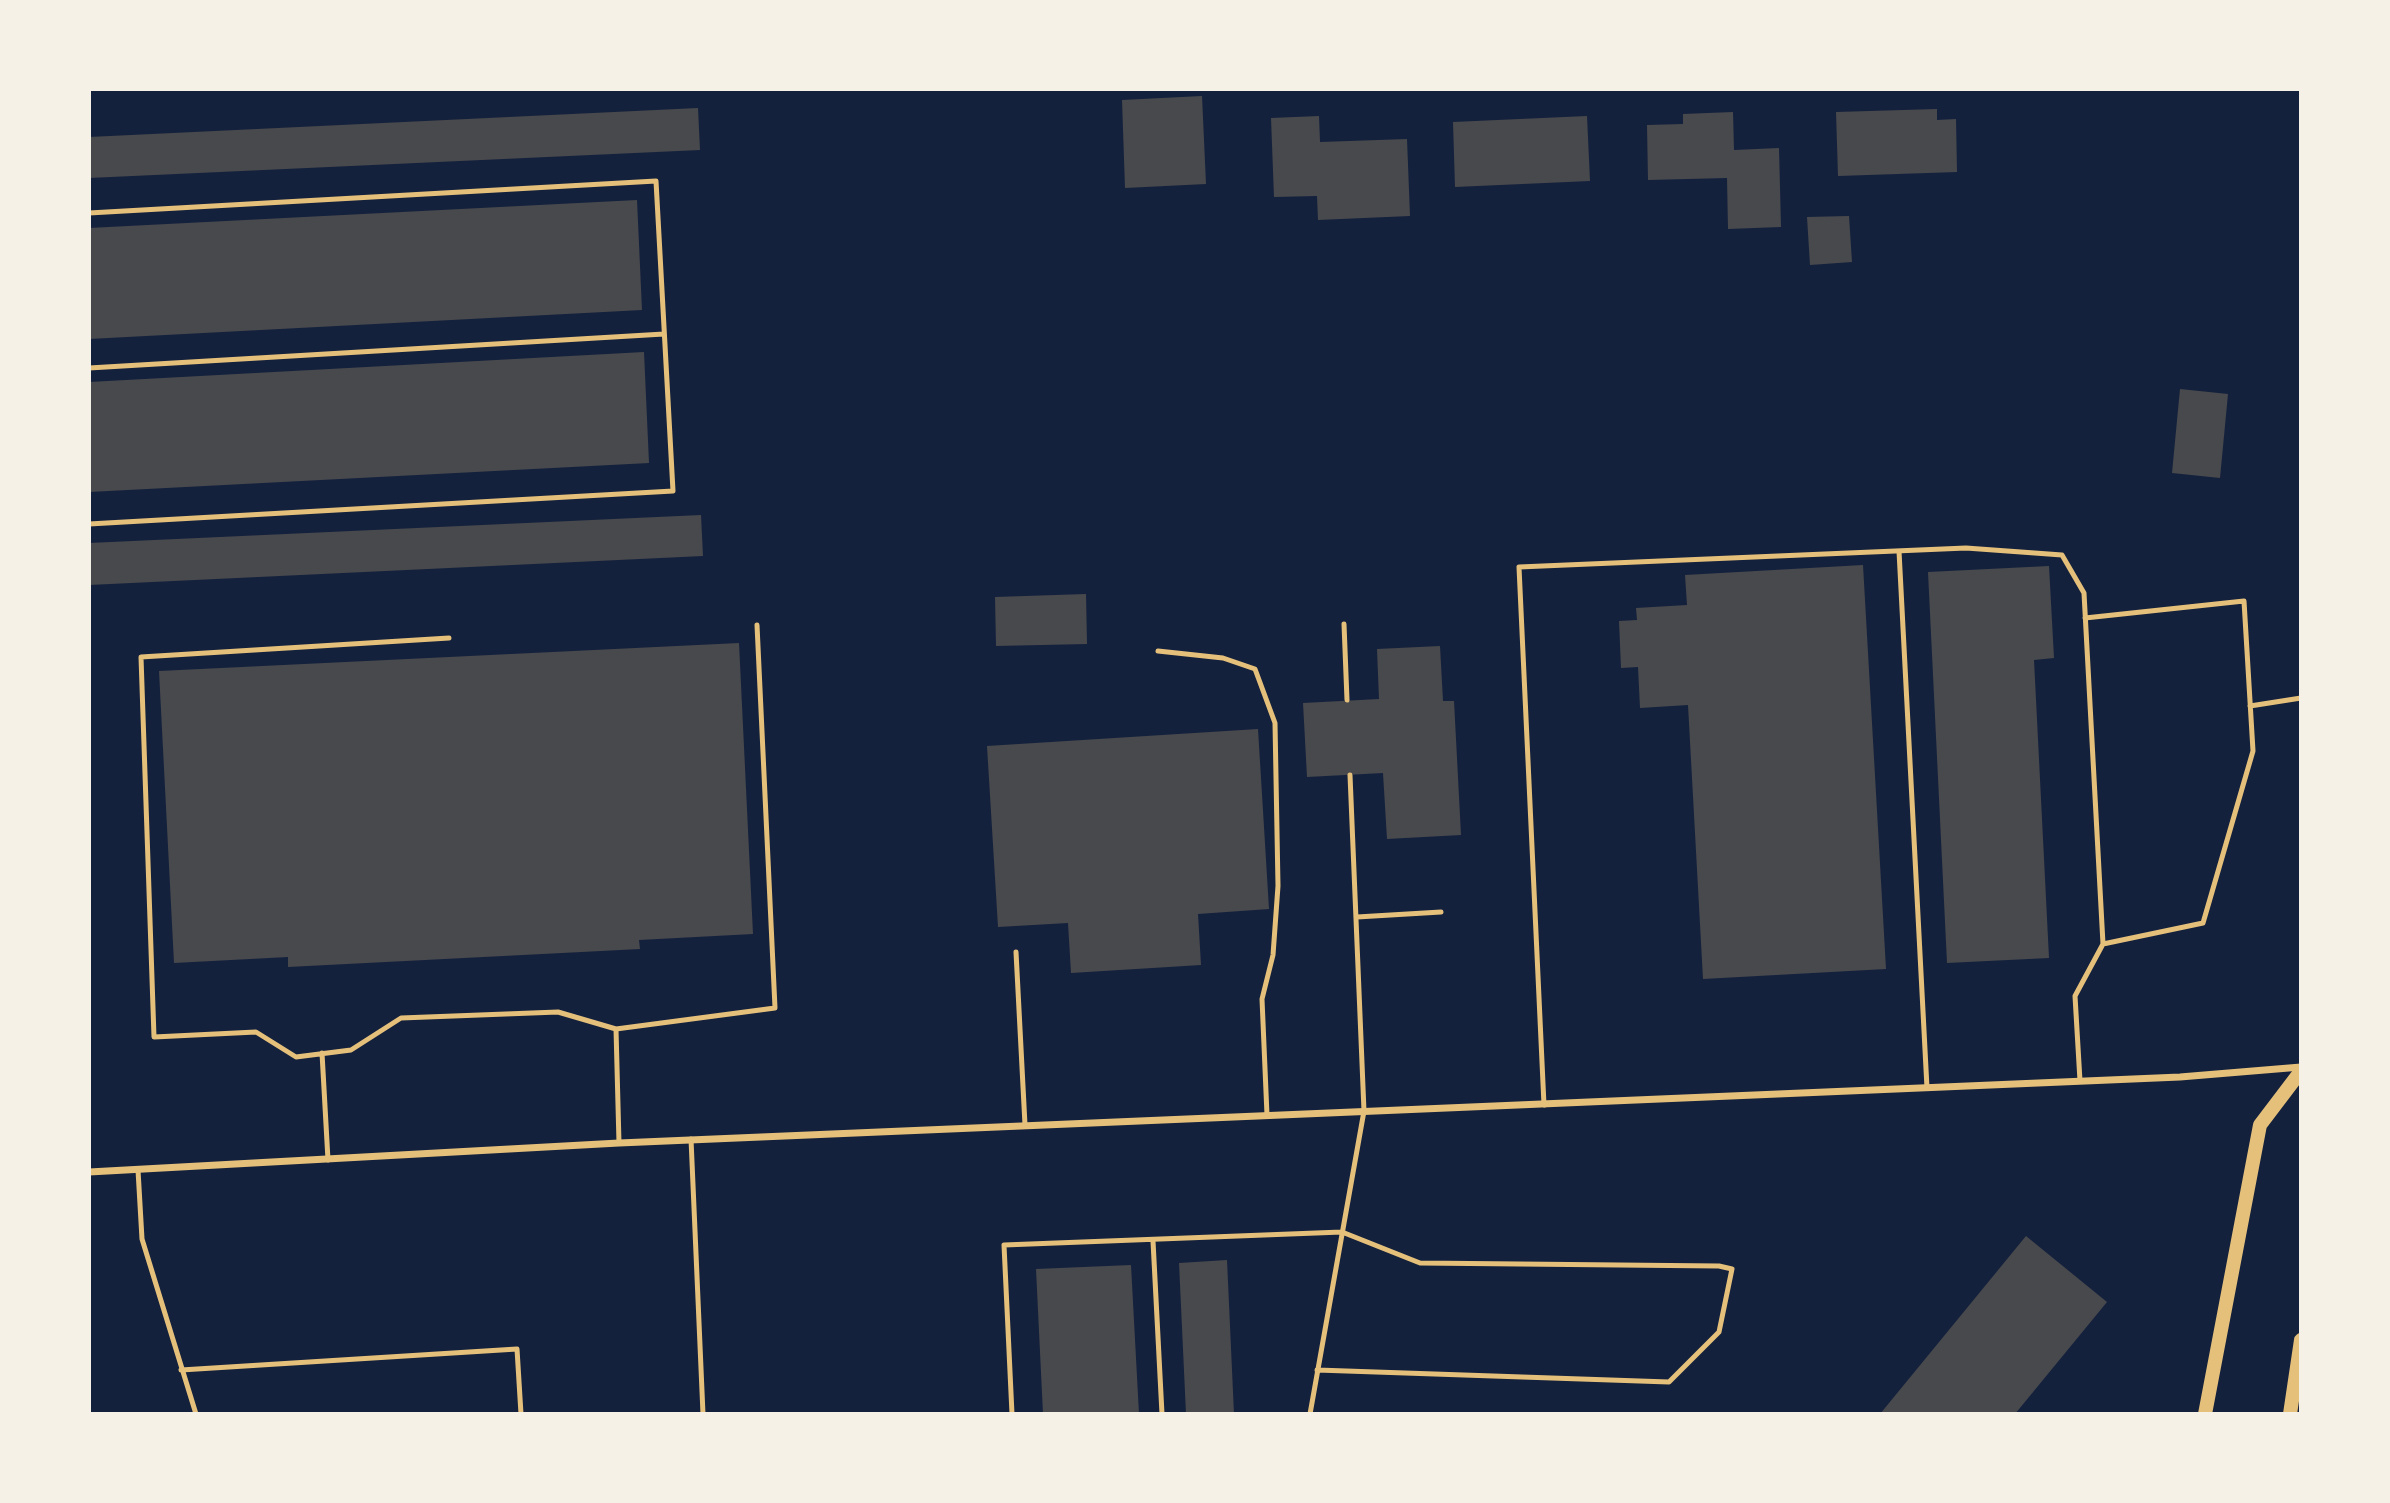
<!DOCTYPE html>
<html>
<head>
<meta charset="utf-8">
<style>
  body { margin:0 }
  #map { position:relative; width:2390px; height:1503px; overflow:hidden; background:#14213d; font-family:Roboto,sans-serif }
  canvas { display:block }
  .frame { position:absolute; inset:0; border:91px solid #f6f1e7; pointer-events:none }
</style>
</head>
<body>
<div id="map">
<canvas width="2390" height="1503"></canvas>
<div class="frame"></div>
</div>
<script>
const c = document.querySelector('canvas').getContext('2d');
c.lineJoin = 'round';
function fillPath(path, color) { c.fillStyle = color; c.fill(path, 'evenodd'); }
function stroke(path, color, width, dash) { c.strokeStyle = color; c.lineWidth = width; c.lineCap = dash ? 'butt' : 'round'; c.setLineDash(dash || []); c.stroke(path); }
fillPath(new Path2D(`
  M1202,96L1206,184L1125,188L1122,100Z
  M698,108L700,150L89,178V137Z
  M1937,109V120L1956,119L1957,172L1838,176L1836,112Z
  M1733,112L1734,150L1779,148L1781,227L1728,229L1727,178L1648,180L1647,125L1683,124V114Z
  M1319,116L1320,142L1407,139L1410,216L1318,220L1317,196L1274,197L1271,118Z
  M1587,116L1590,181L1455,187L1453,122Z
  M637,200L642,310L89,339V228Z
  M1849,216L1852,262L1810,265L1807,217Z
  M644,352L649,463L89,492V382Z
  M2180,389L2228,394L2220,478L2172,473Z
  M701,515L703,556L89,585V543Z
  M1863,565L1886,969L1703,979L1688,705L1640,708L1638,667L1621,668L1619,621L1637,620L1636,608L1687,605L1685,575Z
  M2049,566L2054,658L2034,660L2049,958L1947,963L1928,572Z
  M1086,594L1087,644L996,646L995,597Z
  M739,643L753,934L639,940L640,949L288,967V957L174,963L159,671Z
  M1440,646L1443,701H1454L1461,835L1387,839L1383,773L1307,777L1303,703L1379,699L1377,649Z
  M1258,729L1269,909L1198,914L1201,965L1071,973L1068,923L998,927L987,746Z
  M2026,1236L2107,1302L2015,1414H1880Z
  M1227,1260L1234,1414H1186L1179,1263Z
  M1131,1265L1139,1414H1043L1036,1269Z`), '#48494c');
stroke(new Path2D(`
  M89,213L656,181L673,491L89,524
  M89,368L664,334
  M1899,551L1927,1088
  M2085,618L2244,601L2253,751L2203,923L2103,944
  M1344,624L1347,700
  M449,638L141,657L154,1037L256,1032L296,1057L351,1050L401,1018L558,1012L616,1029
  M1158,651L1223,658L1255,669L1275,723L1278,886L1273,955L1262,999L1267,1115
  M2250,706L2301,698
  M1357,917L1441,912
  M1016,952L1025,1125
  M322,1053L328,1160
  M1544,1105L1519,567L1966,548L2062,555L2084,593L2103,944L2075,996L2080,1081
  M691,1139L703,1414
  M619,1143L616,1029L775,1008L757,625
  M138,1170L142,1239L196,1414
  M1153,1241L1162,1414
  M181,1370L517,1349L521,1414
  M1012,1414L1004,1245L1342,1232L1420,1263L1719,1266L1732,1269L1719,1332L1669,1382L1317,1370
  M1310,1414L1364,1111L1350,775`), '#e5c07b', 5);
stroke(new Path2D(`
  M89,1172L619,1143L2180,1077L2301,1067`), '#e5c07b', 7);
stroke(new Path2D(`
  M2205,1414L2260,1125L2301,1071
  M2290,1414L2301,1340`), '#e5c07b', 14);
</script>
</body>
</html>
